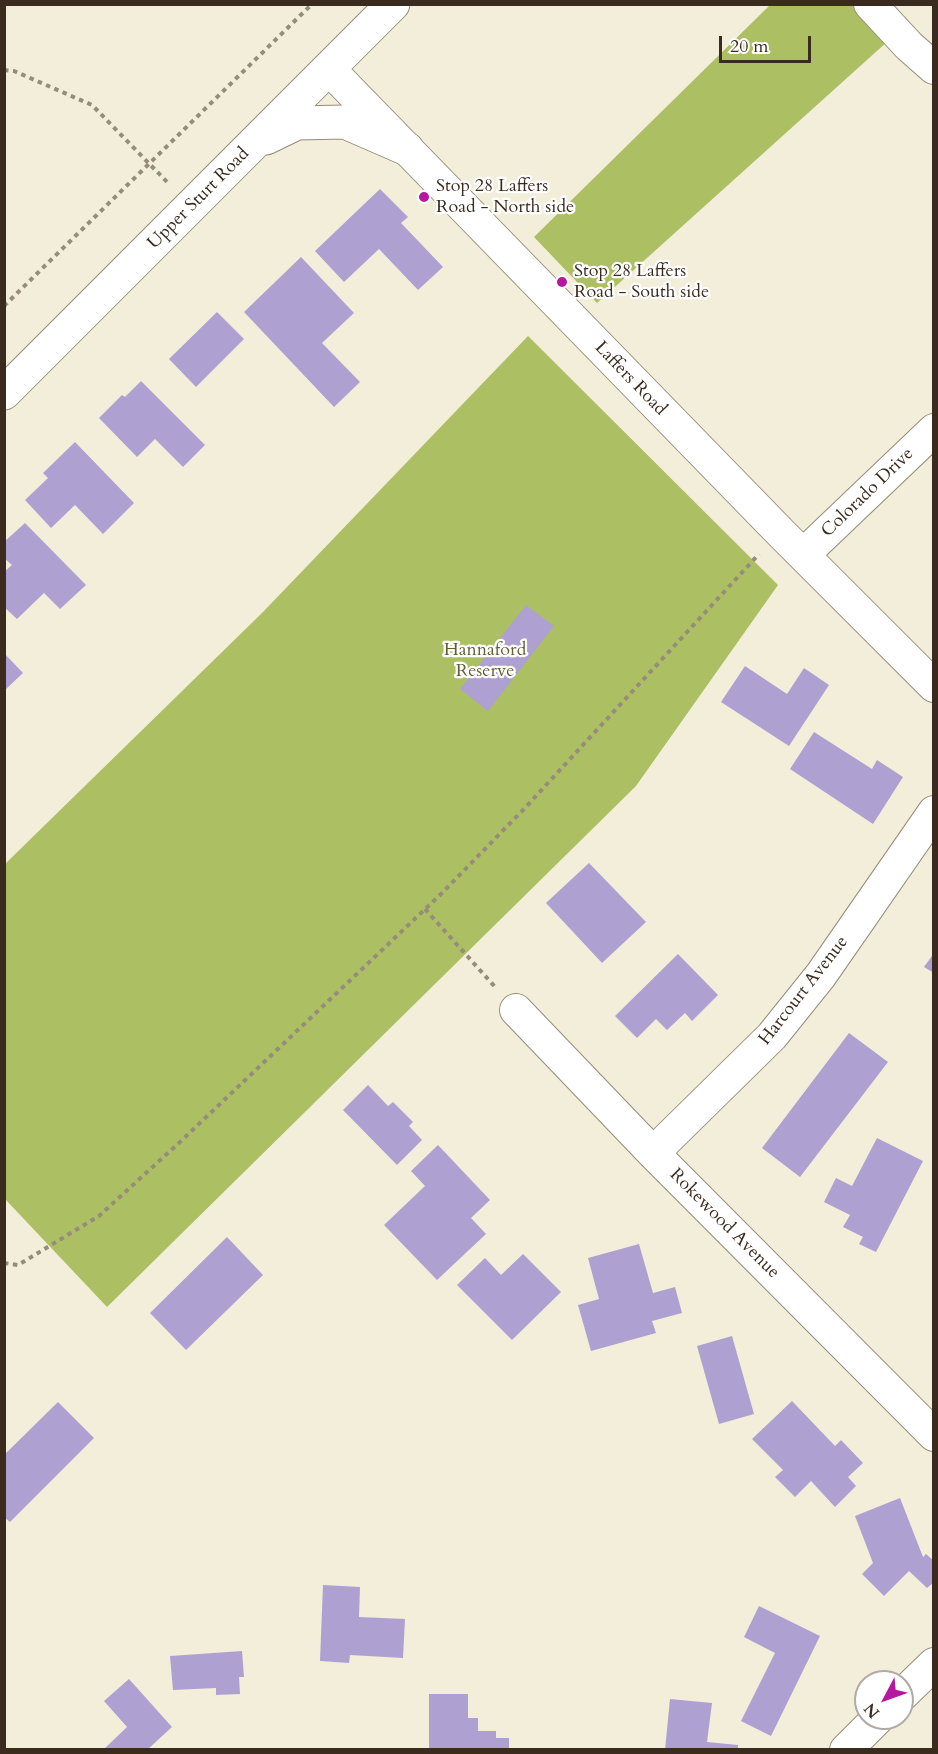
<!DOCTYPE html>
<html>
<head>
<meta charset="utf-8">
<style>
  body { margin:0 }
  #map { position:relative; width:938px; height:1754px; overflow:hidden; background:#f2eed9; font-family:Cardo,serif }
  canvas { display:block }
  .frame { position:absolute; inset:0; border:6px solid #3b2a1e; pointer-events:none }
  .north { position:absolute; left:854px; top:1670px; width:60px; height:60px; box-sizing:border-box; background:#fff; border:2px solid #b1aaa5; border-radius:50%; rotate:229deg; font-size:16px; font-weight:700; line-height:24px; text-align:center; color:#3b2a1e }
  .north::after { content:''; display:block; margin:auto; width:21px; height:27px; background:#b5179e; clip-path:polygon(50% 0,100% 100%,50% 72%,0 100%) }
  .scale { position:absolute; left:719px; top:36px; width:92px; height:27px; box-sizing:border-box; border:3px solid #3b2a1e; border-top:0; padding-left:8px; font-size:18px; line-height:21px; white-space:nowrap; color:#3b2a1e; -webkit-text-stroke:4px #fff; paint-order:stroke }
</style>
</head>
<body>
<div id="map">
<canvas width="938" height="1754"></canvas>
<div class="frame"></div>
<div class="north">N</div>
<div class="scale">20 m</div>
</div>
<script>
const c = document.querySelector('canvas').getContext('2d');
c.lineJoin = 'round';
function fillPath(path, color) { c.fillStyle = color; c.fill(path, 'evenodd'); }
function stroke(path, color, width, dash) { c.strokeStyle = color; c.lineWidth = width; c.lineCap = dash ? 'butt' : 'round'; c.setLineDash(dash || []); c.stroke(path); }
function drawText(font, color, halo, rows, align = 'center') {
  c.font = font + ' Cardo,serif'; c.lineWidth = 4.5; c.setLineDash([]); c.textBaseline = 'middle'; c.strokeStyle = halo; c.fillStyle = color; for (const [text, x, y, turn = 0] of rows) {
    c.save(); c.translate(x, y); c.rotate((+turn || 0) * Math.PI / 180); c.textAlign = isNaN(turn) ? turn : align; if (halo) c.strokeText(text, 0, 0); c.fillText(text, 0, 0); c.restore();
  }
}
fillPath(new Path2D(`
  M770,5H855L888,41L597,303L534,237Z
  M528,336L778,585L636,786L107,1307L5,1199V864L262,613Z`), '#acbf63');
fillPath(new Path2D(`
  M380,189L408,217L401,223L443,267L418,290L379,249L344,282L315,251Z
  M301,257L354,313L322,343L360,382L334,407L244,312Z
  M217,312L244,339L196,387L169,359Z
  M141,381L205,445L183,467L155,439L137,457L99,418L122,395L125,397Z
  M75,442L134,503L103,534L75,505L51,528L25,500L48,478L43,473Z
  M25,523L86,585L60,609L44,593L17,619L4,607V572L12,565L4,558V542Z
  M526,605L554,626L488,711L460,689Z
  M4,653L23,673L4,691Z
  M745,666L787,694L804,668L829,685L789,746L721,702Z
  M814,732L872,769L877,760L903,777L873,824L790,769Z
  M589,863L646,922L602,963L546,903Z
  M934,953V973L924,967Z
  M678,954L718,995L692,1021L685,1013L667,1030L656,1019L637,1038L615,1016Z
  M849,1033L888,1062L800,1177L762,1148Z
  M368,1085L388,1106L393,1102L413,1122L409,1126L422,1140L397,1165L343,1110Z
  M877,1138L923,1161L876,1252L859,1244L863,1237L843,1227L850,1215L824,1202L836,1178L852,1186Z
  M438,1145L490,1200L471,1218L486,1234L437,1280L384,1225L425,1186L411,1171Z
  M227,1237L263,1275L186,1350L150,1313Z
  M639,1244L653,1293L675,1287L682,1313L652,1321L656,1333L591,1351L578,1305L599,1299L588,1258Z
  M523,1254L561,1292L512,1340L457,1285L485,1258L501,1275Z
  M732,1336L754,1414L719,1424L697,1346Z
  M792,1401L835,1446L841,1440L863,1463L848,1477L856,1486L835,1507L811,1481L795,1497L775,1477L783,1470L752,1439Z
  M58,1402L94,1438L10,1522L4,1517V1455Z
  M900,1498L923,1557L926,1554L934,1561V1582L927,1588L909,1571L884,1596L862,1574L873,1563L855,1516Z
  M323,1585L360,1587L359,1617L405,1619L403,1658L350,1655L349,1663L320,1661Z
  M759,1606L820,1636L771,1736L741,1721L775,1653L744,1637Z
  M242,1651L244,1677H239L240,1694L216,1695V1688L173,1690L170,1656Z
  M129,1679L172,1727L147,1750H103L127,1727L104,1701Z
  M429,1694H468V1718H478V1731H496V1738H509V1750H429Z
  M670,1699L712,1703L707,1742L738,1745V1750H665Z`), '#aea1d1');
const minor = new Path2D(`
  M870,4L909,46L934,68
  M329,69L781,533L934,686
  M803,555L934,430
  M516,1010L653,1153L934,1435
  M653,1153L772,1036L821,975L934,812
  M902,1695L934,1664
  M846,1750L878,1718`);
const secondary = new Path2D(`
  M266,138L297,123L345,122L407,149
  M4,393L393,4`);
stroke(minor, '#968c7c', 34);
stroke(secondary, '#968c7c', 35);
stroke(new Path2D(`
  M4,70L14,71L92,105L170,185
  M4,306L312,4
  M425,909L496,988
  M4,1263L18,1265L99,1216L181,1141L441,894L524,809L759,554`), '#968c7c', 4, [4.5, 4.5]);
stroke(minor, '#fff', 32);
stroke(secondary, '#fff', 33);
for (const [x, y, r, color] of [
  [424,197,6,"#b5179e"],
  [562,282,6,"#b5179e"]
]) { const dot = new Path2D(); dot.arc(x, y, r, 0, 2 * Math.PI); c.fillStyle = color; c.fill(dot); stroke(dot, '#fff', 2); }
drawText('18px', '#3b2a1e', '#fff', [
  ["Stop 28 Laffers",436,187],
  ["Road - North side",436,208],
  ["Stop 28 Laffers",574,272],
  ["Road - South side",574,293]
], 'left');
drawText('18px', '#3b2a1e', '#fff', [
  ["Upper Sturt Road",199,199,-45],
  ["Laffers Road",630,379,46],
  ["Colorado Drive",868,493,-44],
  ["Harcourt Avenue",804,991,-52],
  ["Rokewood Avenue",724,1224,45]
]);
drawText('18px', '#635e36', '#fff', [
  ["Hannaford",485,651],
  ["Reserve",485,672]
]);
</script>
</body>
</html>
